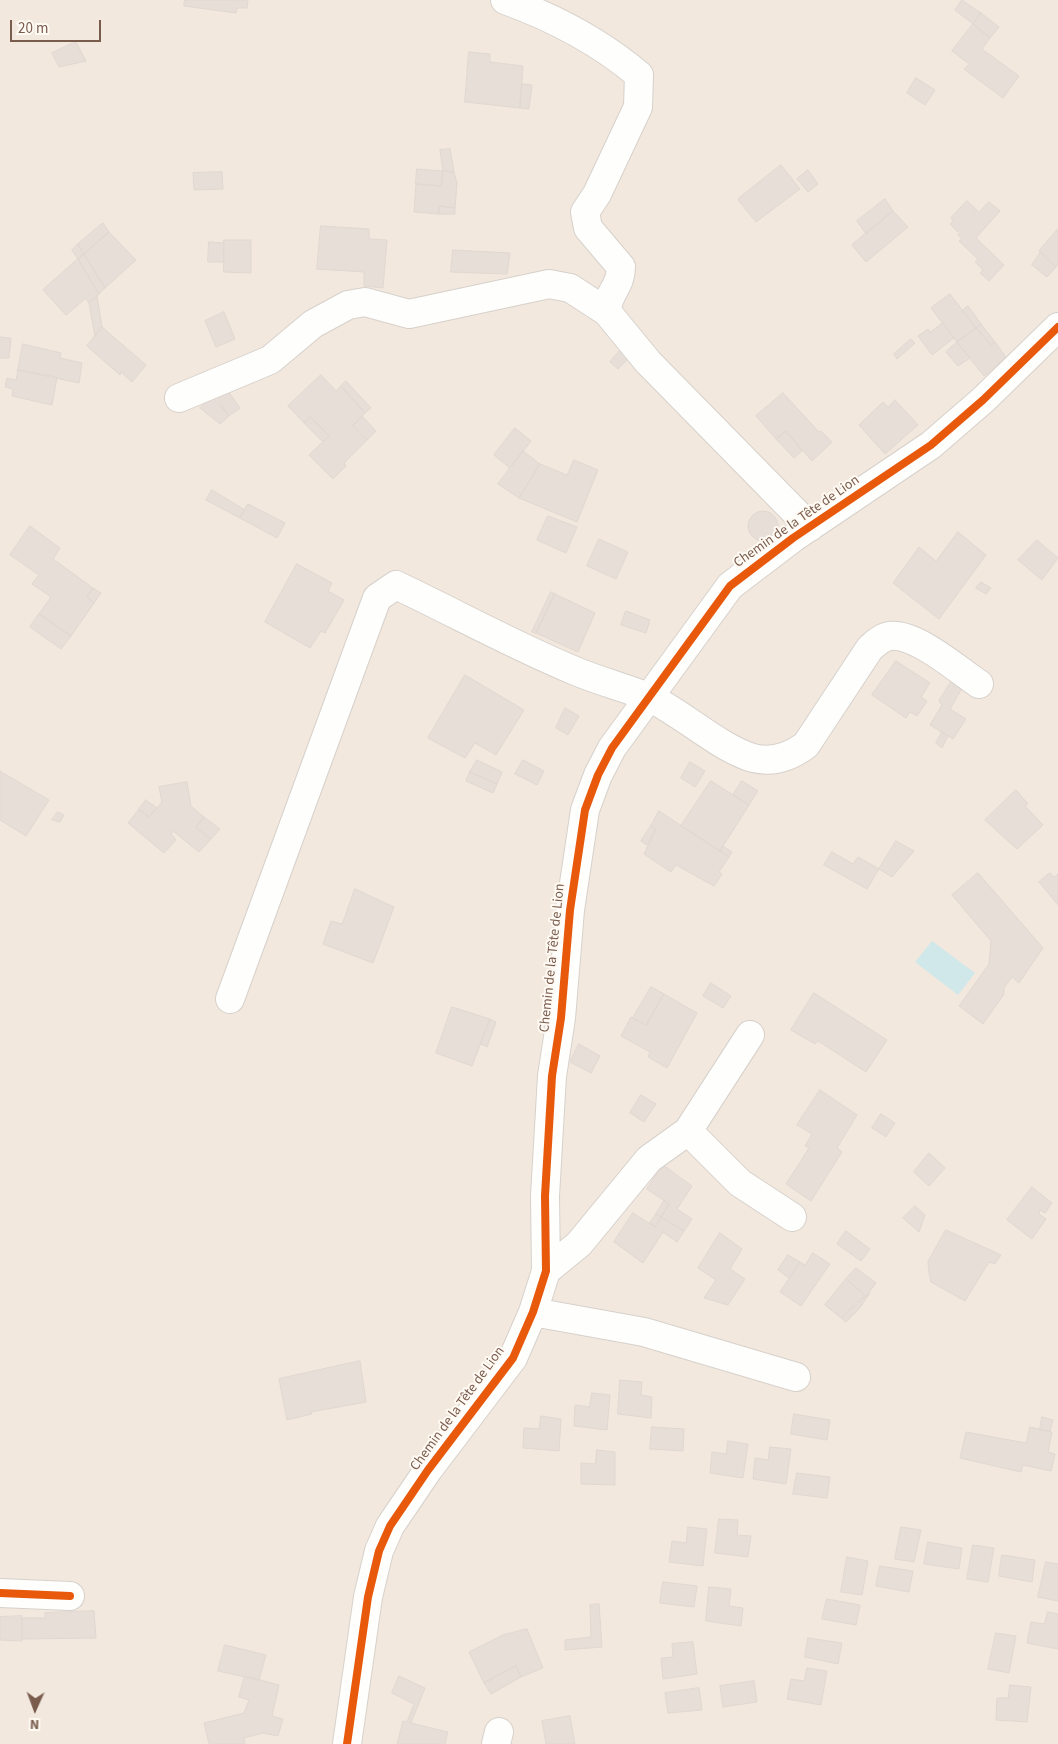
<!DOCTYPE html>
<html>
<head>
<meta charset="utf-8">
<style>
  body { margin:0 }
  #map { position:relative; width:1058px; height:1744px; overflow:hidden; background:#f9f5f0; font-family:"Source Sans 3",sans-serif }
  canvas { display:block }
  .north { position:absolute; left:10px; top:1684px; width:50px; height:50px; -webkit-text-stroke:4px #fffaf3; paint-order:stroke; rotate:182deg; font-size:14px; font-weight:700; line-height:20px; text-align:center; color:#7a5c4d }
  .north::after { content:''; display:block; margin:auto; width:18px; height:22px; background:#7a5c4d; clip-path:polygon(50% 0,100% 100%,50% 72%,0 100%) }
  .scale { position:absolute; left:10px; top:20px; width:91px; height:22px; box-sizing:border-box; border:2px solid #7a5c4d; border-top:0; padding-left:6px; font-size:15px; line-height:18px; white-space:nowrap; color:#7a5c4d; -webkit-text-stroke:4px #fffaf3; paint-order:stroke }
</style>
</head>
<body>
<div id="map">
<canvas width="1058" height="1744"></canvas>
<div class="north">N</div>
<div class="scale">20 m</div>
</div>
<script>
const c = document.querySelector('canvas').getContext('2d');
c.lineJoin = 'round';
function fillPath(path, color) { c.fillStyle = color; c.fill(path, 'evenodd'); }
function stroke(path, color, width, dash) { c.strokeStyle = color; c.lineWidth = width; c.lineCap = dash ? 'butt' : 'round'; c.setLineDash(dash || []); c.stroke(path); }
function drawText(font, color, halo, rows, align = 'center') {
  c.font = font + ' "Source Sans 3",sans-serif'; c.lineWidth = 4; c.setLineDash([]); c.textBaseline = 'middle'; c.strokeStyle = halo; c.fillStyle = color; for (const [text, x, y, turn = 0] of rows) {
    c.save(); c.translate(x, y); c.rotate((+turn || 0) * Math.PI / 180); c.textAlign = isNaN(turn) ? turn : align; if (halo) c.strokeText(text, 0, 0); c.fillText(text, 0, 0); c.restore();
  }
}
fillPath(new Path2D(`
  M0,0H1058V1744H0Z`), '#f2e8de');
fillPath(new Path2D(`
  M932,941L975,973L958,995L915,962Z`), '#d0e8ea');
const building = new Path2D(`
  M185,0H248L247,8H237L236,13L184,6Z
  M962,0L981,13L973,24L955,10Z
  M981,13L999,27L990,38L973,24Z
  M973,24L990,38L982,49L1019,76L1003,98L964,69L969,64L952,51Z
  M76,42L86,61L59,67L52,53Z
  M469,52L490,54V62L523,66L520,108L465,102Z
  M916,78L935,90L925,105L907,93Z
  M522,84L532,85L529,109L520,108Z
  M450,149L454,172L443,171L440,150Z
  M781,165L800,189L756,222L738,200L739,198Z
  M417,169L443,171L441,186L416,184Z
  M808,170L818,184L808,192L797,179Z
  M443,171L454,172L457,183L455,208L439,206V214L414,212L416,184L441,186Z
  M222,172L223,189L194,190L193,173Z
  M885,199L893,211L866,234L857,221Z
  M967,201L978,211L958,232L950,224L953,221L951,218Z
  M989,202L1000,211L976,238L1004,265L989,281L980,273L983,270L975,262L978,259L959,241L962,239L958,235Z
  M439,206L455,208V214H439Z
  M893,211L908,227L866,262L852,245Z
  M103,223L109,232L84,254L78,244Z
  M321,226L369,229V239L387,240L383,288L364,286V272L317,269Z
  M1058,229V265L1056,267L1039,251Z
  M109,232L136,260L105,288L84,254Z
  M224,240H251V273L224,272Z
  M209,242L224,243V262H208Z
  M78,244L84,254L78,259L72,250Z
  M453,250L510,253L507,274L451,272Z
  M1041,252L1056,267L1047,277L1032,265Z
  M84,254L105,288L99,294L78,259Z
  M78,259L99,294L89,303L86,298L66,315L43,290Z
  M950,294L976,328L957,342L931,308Z
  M97,296L102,327L95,336L89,303Z
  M968,306L981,324L976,328L962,311Z
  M224,312L235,339L216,347L205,321Z
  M943,323L954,338L932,355L918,336L928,329L930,332Z
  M981,324L995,342L991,345L976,328Z
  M102,327L146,365L132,382L121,372L120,375L87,346Z
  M976,328L991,345L995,342L1006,357L984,376L957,342Z
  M0,337L11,338L9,358H0Z
  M911,339L915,343L897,359L894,354Z
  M957,342L970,358L958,366L946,352Z
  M23,344L61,353L60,358L82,363L79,383L18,370Z
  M624,346L632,355L618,369L610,362Z
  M18,370L57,377L52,405L12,396L13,389L5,387L7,378L16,380Z
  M321,375L336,391L341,386L365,413L353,426L367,440L344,463L346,466L333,479L309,455L329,436L311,417L304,423L288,406Z
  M346,381L371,408L365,413L341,386Z
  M228,391L240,408L229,416L217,399Z
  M783,393L819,432L821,431L832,442L812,461L786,431L776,439L756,416Z
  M213,397L229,416L220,424L200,408Z
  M895,400L918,425L885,454L859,425L883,402L888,407Z
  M362,416L376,431L367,440L353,426Z
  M311,417L329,436L323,442L304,423Z
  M515,428L531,441L510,468L494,455Z
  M786,431L802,451L794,458L776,439Z
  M523,451L540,464L519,498L498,484Z
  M574,460L598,470L577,522L519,498L540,464L567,475Z
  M212,490L245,510L240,518L206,500Z
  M248,504L285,523L277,538L240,518Z
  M748 526a15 15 0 1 1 30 0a15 15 0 1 1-30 0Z
  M548,516L577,527L566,553L537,540Z
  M30,526L60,548L53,559L93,588L87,597L94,603L71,636L39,614L51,597L32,584L39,575L10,555Z
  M958,532L986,555L939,619L893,583L919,547L936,561Z
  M599,539L628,552L616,579L587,566Z
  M1037,540L1058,558L1042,580L1018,560Z
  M297,564L332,583L328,591L344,600L325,633L321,631L310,648L265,622Z
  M981,582L991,588L986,594L976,588Z
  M93,588L101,593L94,603L87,597Z
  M551,592L555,594L536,633L532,632Z
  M555,594L595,613L578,652L536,633Z
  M626,611L650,620L646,633L621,625Z
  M39,614L71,636L61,649L30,627Z
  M896,661L930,683L921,697L927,701L917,716L910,712L906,718L872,695Z
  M465,675L524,710L496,755L475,743L465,758L428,738Z
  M951,682L962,688L950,709L966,719L953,739L930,725L942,705L939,701Z
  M565,708L579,716L568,735L556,728Z
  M942,732L948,736L942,748L936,743Z
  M477,760L502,772L497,784L470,772Z
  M523,760L544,771L537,785L515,774Z
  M690,762L705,771L695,787L681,778Z
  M0,771L49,800L26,836L0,820Z
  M470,772L497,784L493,793L466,781Z
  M711,781L749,805L720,851L681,826Z
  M742,781L758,791L749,805L733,795Z
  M187,782L191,806L204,817L196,828L211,839L199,852L173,831L171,834L176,840L164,853L128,823L139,809L149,817L157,808L162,802L159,787Z
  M1016,790L1028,804L1025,806L1043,825L1017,849L985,820Z
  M146,800L157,808L149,817L139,809Z
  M659,811L729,857L719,872L722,874L714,886L676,865L671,872L644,854L656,829L651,826Z
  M58,812L64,815L60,822L52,820Z
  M204,817L220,829L211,839L196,828Z
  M651,826L656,829L647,845L641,841Z
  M896,841L914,851L892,877L879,869Z
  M723,846L732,852L729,857L720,851Z
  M832,852L853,864L858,857L879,869L867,889L824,865Z
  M978,873L1043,948L1019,983L1012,977L1004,988V994L983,1024L959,1006L989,964L991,941L952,895Z
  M1050,873L1054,877L1058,874V905L1039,882Z
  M355,889L394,907L373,963L323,944L331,921L342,924Z
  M711,983L731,996L723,1008L703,996Z
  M651,987L664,994L646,1025L633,1018Z
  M814,993L887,1040L866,1072L818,1041L815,1044L791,1030Z
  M664,994L697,1013L667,1068L648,1057L650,1052L621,1036L631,1017L646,1025Z
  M452,1007L490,1019L472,1066L436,1053Z
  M490,1019L496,1022L487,1047L481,1044Z
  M579,1044L600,1056L591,1073L570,1062Z
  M820,1090L857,1115L837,1148L842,1152L811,1201L786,1184L809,1148L805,1146L812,1134L797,1125Z
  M641,1095L656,1104L644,1122L630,1113Z
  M881,1114L895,1123L886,1137L872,1128Z
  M929,1153L945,1168L929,1186L914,1172Z
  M663,1165L692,1186L677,1209L692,1219L684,1231L661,1217L669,1204L647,1189Z
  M1032,1187L1052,1203L1045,1213L1040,1210L1039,1214L1046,1219L1032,1239L1007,1220Z
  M664,1201L669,1204L661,1217L656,1214Z
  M915,1206L925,1215L919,1232L903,1218Z
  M633,1213L655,1227L661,1217L684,1231L677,1242L663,1232L643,1263L614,1242Z
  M656,1214L661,1217L655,1227L650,1223Z
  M946,1230L1001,1255L995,1264L989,1262L965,1301L931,1282L929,1273L928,1262Z
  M846,1231L870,1249L861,1261L837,1244Z
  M720,1233L742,1249L730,1269L745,1279L728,1305L704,1298L716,1280L698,1268Z
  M813,1253L830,1264L801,1306L780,1292L800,1262L805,1265Z
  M788,1255L800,1262L789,1278L778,1270Z
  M856,1268L876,1283L866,1296L846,1279Z
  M846,1279L866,1296L857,1302L841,1318L825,1305Z
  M870,1293L859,1309L846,1322L841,1318L845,1314Z
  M360,1361L366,1402L311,1412L312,1414L287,1420L279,1379Z
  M620,1380L642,1382L641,1395L652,1397L651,1418L618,1414Z
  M592,1393L610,1395L607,1430L574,1426L575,1405L589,1407Z
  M794,1414L830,1420L827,1440L791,1434Z
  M541,1416L561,1419L559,1451L523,1448L524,1428L539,1429Z
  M1042,1417L1053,1420L1050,1431L1040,1430Z
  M652,1427L684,1429L683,1451L650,1449Z
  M1030,1427L1052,1432L1048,1452L1055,1454L1051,1471L1023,1465L1021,1472L960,1458L966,1432L1026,1443Z
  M728,1441L748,1444L743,1478L710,1473L712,1452L726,1454Z
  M770,1447L791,1449L786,1484L753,1479L755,1458L768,1460Z
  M597,1450L615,1452V1485L581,1484V1463L595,1464Z
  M797,1473L830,1477L827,1498L793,1494Z
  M719,1519L738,1520L737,1535L751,1536L748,1557L715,1553Z
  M688,1527L707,1529L703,1566L669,1562L672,1541L686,1543Z
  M901,1527L921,1530L914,1562L895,1559Z
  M928,1542L962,1548L959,1569L924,1564Z
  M973,1545L994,1548L988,1582L967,1579Z
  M1002,1555L1035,1560L1032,1582L999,1576Z
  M847,1557L868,1561L862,1595L841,1592Z
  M1046,1562L1058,1564V1601L1038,1597Z
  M880,1566L913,1571L909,1592L876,1586Z
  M663,1582L697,1586L694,1607L660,1603Z
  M709,1587L731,1589L729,1606L743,1608L741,1626L706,1621Z
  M827,1599L860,1605L856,1625L822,1619Z
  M599,1604L602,1647L565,1650V1640L591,1637L590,1605Z
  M94,1611L96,1638L22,1639V1618H45V1613Z
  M1048,1612L1058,1614V1649L1027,1643L1031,1622L1044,1624Z
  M22,1616V1641L0,1640V1617Z
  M527,1629L543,1668L521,1677L516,1666L484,1683L469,1652L503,1635Z
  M996,1633L1016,1636L1009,1673L988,1669Z
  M808,1638L842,1643L838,1664L805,1657Z
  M693,1642L697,1674L663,1679L661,1658L673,1657L672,1644Z
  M225,1645L266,1655L259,1680L218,1671Z
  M516,1666L521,1677L491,1694L484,1683Z
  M807,1668L827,1671L821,1705L787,1699L791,1679L804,1681Z
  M245,1676L279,1685L272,1716L283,1719L278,1736L263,1733L244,1738L245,1744H209L204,1723L244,1713L249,1700L239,1697Z
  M399,1676L425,1688L411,1723L448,1732L445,1744H397L403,1721L407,1722L414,1704L392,1693Z
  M754,1681L757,1702L723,1707L720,1686Z
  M1010,1685L1031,1687L1027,1722L996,1720L997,1698H1008Z
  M699,1688L702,1710L668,1713L665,1693Z
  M570,1716L575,1744H546L542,1721Z`);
fillPath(building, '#e6ded7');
stroke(building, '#e2d8d2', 1);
const minor = new Path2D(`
  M505,0C552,17 600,42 639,75L638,107L597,194L585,212L588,228L621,267C621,288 607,292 607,312L648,362L810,527
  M179,398L270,360L313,324L348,305L365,302L409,314L549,284L570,288L607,312
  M230,999L377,598L396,585C455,613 513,645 573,670C598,681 624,687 648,697C681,712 719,748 753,758C773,763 790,757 806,745L870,648C876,643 882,637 890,636C916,633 958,670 979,684
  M688,1131L740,1183L792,1217
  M546,1271L579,1244L649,1159L688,1131L750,1035
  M533,1312L644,1332L796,1377
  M0,1593L70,1596
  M347,1744L368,1597L379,1551L390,1526L428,1470L513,1358L533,1312L546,1271L545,1196L552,1076L561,1018L570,910L585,810L598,775L612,748L730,586L793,538L931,445L983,400L1058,327
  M496,1744L499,1732`);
stroke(minor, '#d7d1cb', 30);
stroke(minor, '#fefefd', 28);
stroke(new Path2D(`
  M0,1593L70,1596
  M347,1744L368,1597L379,1551L390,1526L428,1470L513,1358L533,1312L546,1271L545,1196L552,1076L561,1018L570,910L585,810L598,775L612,748L730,586L793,538L931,445L983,400L1058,327`), '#e8590c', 8);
drawText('14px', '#7a5c4d', '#fffaf3', [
  ["Chemin de la Tête de Lion",797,522,-35],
  ["Chemin de la Tête de Lion",553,958,-84],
  ["Chemin de la Tête de Lion",458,1409,-54]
]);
</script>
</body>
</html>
